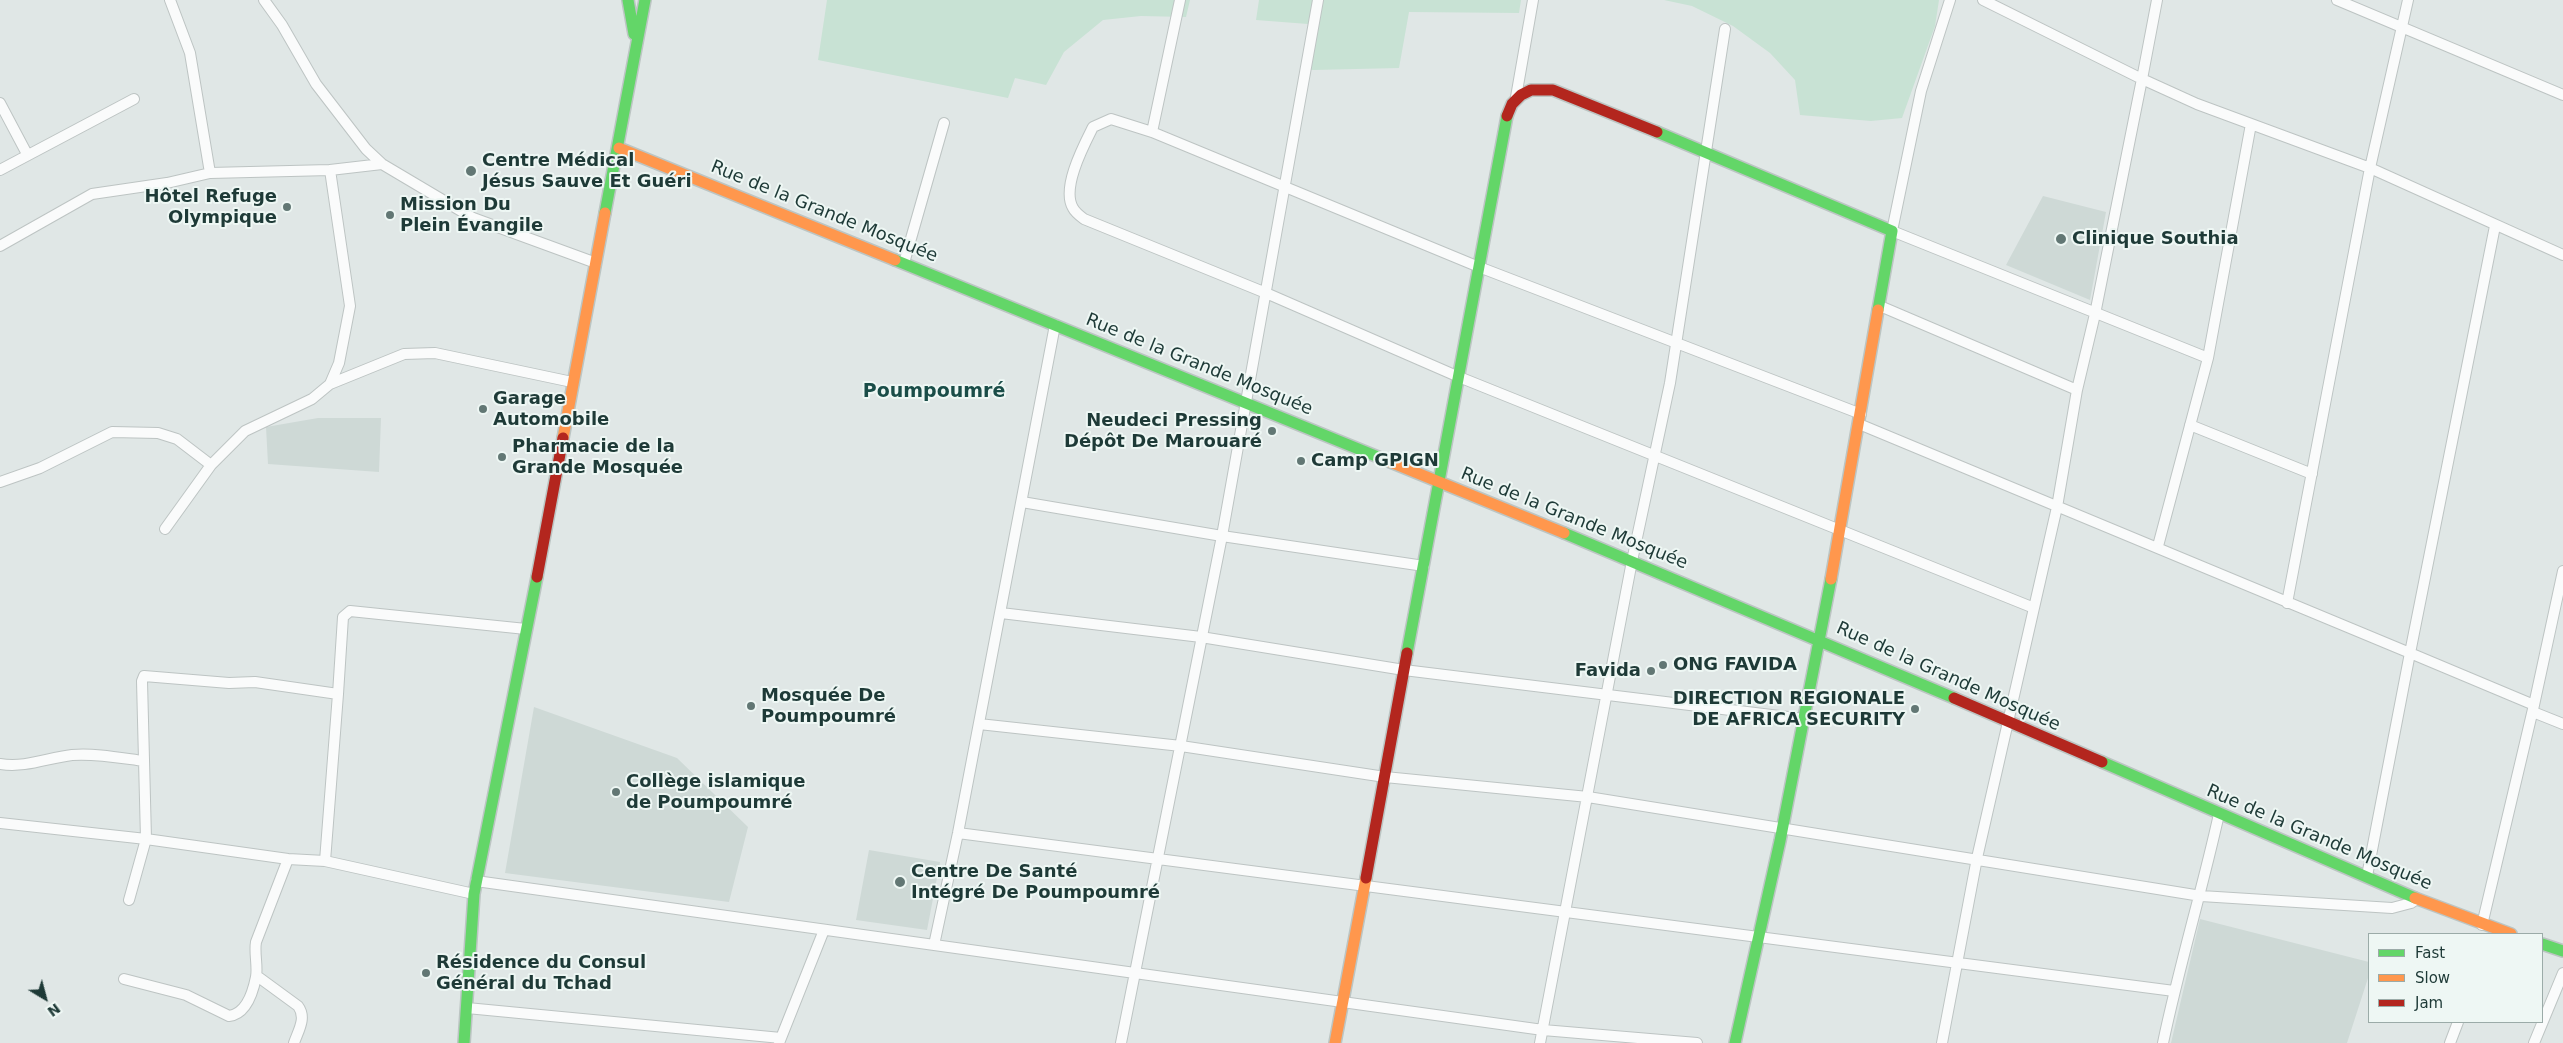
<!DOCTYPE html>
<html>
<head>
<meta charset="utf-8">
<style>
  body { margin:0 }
  #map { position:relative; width:2563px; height:1043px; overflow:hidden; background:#e0e7e6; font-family:"DejaVu Sans",sans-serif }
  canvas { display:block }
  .legend { position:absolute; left:2368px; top:933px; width:175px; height:90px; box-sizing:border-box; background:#eef7f4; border:1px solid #9baba8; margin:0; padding:6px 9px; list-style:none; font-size:15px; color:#1e3a37 }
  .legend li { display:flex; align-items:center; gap:10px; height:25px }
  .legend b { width:25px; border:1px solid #9baba8 }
  .north { position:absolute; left:20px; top:973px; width:50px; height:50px; -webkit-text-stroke:4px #eef7f4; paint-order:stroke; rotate:143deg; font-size:14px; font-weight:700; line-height:20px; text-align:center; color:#1e3a37 }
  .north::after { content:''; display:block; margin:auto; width:18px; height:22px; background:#1e3a37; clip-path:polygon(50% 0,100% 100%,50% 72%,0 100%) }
</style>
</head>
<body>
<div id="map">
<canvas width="2563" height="1043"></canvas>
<ul class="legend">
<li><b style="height:6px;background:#63d668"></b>Fast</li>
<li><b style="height:6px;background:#ff974d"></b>Slow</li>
<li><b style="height:6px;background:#b3261e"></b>Jam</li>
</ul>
<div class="north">N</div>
</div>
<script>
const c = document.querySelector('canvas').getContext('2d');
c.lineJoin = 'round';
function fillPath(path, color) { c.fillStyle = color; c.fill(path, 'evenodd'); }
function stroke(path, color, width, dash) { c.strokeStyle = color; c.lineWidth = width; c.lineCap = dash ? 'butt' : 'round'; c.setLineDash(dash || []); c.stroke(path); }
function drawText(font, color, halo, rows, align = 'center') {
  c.font = font + ' "DejaVu Sans",sans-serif'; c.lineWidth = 4; c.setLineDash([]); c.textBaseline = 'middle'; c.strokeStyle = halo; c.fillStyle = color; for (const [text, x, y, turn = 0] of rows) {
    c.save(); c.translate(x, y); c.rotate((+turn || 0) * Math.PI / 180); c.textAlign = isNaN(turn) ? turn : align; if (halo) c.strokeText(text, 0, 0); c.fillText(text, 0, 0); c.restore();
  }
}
fillPath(new Path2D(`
  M2043,196L2106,212L2090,300L2006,265Z
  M318,418H381L379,472L268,464L266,427Z
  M534,707L677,758L748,827L729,902L505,873Z
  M869,850L940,862L927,930L856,920Z
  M2200,919L2369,962V975L2347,1043H2171Z`), '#ced9d6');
fillPath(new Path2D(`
  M827,0H1190L1186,17L1141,16L1103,20L1064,52L1046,85L1015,78L1008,98L818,60Z
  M1259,0H1521L1519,13L1409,12L1399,68L1314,70L1302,69L1308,24L1256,20Z
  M1664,0H1939L1935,26L1902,118L1871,121L1800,115L1795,80L1770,53L1733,26L1692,6Z`), '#c8e2d4');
const street = new Path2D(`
  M170,0L190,53L210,173
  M264,0L282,25L316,84L366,149L382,164L473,218L596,263
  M1950,0L1921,91L1892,231L2208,358
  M1983,0L2142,79L2157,0
  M2337,0L2563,95
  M1516,97L1533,0
  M0,103L27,154
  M1152,132L1180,0
  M0,170L134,99
  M2495,226L2410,653L2534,705
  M0,246L92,194L167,183L210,173L330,170L382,164
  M904,263L944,123
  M1880,306L2077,390
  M330,384L404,354L435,353L572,382
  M1861,414L1479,267L1152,132L1111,119L1093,127C1084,145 1061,188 1073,208C1075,212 1080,216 1084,219L1266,293L1459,377L2034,608
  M1859,424L2410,653L2367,876
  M2190,425L2312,474
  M0,482L40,468L112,432L158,433L177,439L211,465
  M1022,502L1222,536L1424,566
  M165,529L211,465L245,431L312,399L330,384L339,363L350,306L330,170
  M2158,546L2208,358L2251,124
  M2287,603L2370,168L2408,0
  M1001,613L1201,637L1404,670L1804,719
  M338,694L343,617L350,611L526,629
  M2533,712L2563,724
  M979,724L1181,746L1385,777L1588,797L2201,896L2392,908L2411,903L2417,899
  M0,764C26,768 47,758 72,755C95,753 121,758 144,761
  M0,823L146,839L142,681L144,676L229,683L255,682L338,694L325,861
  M958,833L2174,991
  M476,881L1543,1030L1697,1043
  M129,900L146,839L288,859L325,861L474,894
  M2482,925L2534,705L2563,571
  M934,945L958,833L1055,325
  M257,976L298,1006C307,1018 298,1031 294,1043
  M124,979L186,995L229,1016C246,1014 253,992 256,977C258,966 254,953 256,942L288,859
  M467,1008L781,1038
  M779,1043L824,930
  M1121,1043L1222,536L1318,0
  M1540,1043L1632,561L1670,383L1725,29
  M1942,1043L1977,858L2057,507L2077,390L2095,314L2142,79L2197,104L2370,168L2563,255
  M2163,1043C2179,966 2202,891 2219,814
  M2450,1043L2458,1022
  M2534,1043L2563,973`);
const fast = new Path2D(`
  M628,0L634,34
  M1657,132L1892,231L1878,310
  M605,213L645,0
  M895,260L1383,459
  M1564,533L1954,698
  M1407,653L1507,116
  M2102,762L2415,898
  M2542,944L2563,951
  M464,1043L474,894L537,577
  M1735,1043L1780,841L1831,579`);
const slow = new Path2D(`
  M619,148L895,260
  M563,438L605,213
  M1383,459L1564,533
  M1831,579L1878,310
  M2415,898L2511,934
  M1335,1043L1366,878`);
const jam = new Path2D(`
  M1507,116L1512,104L1521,95L1531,90H1553L1657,132
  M537,577L563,438
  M1954,698L2102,762
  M1366,878L1407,653`);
stroke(street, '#bdc4c3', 12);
stroke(fast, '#bcc5c3', 14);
stroke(slow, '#bcc5c3', 14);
stroke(jam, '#bcc5c3', 14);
stroke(street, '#fafbfb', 10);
stroke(fast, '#63d668', 11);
stroke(slow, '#ff974d', 11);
stroke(jam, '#b3261e', 11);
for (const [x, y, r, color] of [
  [471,171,6,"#627774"],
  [287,207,5,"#627774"],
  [390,215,5,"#627774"],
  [2061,239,6,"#627774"],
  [483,409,5,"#627774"],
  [1272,431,5,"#627774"],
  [502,457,5,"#627774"],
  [1301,461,5,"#627774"],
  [1663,665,5,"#627774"],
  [1651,671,5,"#627774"],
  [751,706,5,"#627774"],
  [1915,709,5,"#627774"],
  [616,792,5,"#627774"],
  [900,882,6,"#627774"],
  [426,973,5,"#627774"]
]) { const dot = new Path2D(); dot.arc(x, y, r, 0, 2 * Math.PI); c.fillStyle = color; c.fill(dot); stroke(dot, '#eef7f4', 2); }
drawText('bold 18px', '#1e3a37', '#eef7f4', [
  ["Centre Médical",482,161],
  ["Jésus Sauve Et Guéri",482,182],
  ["Hôtel Refuge",277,197,"right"],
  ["Olympique",277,218,"right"],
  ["Mission Du",400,205],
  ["Plein Évangile",400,226],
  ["Clinique Southia",2072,239],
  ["Garage",493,399],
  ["Automobile",493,420],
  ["Neudeci Pressing",1262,421,"right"],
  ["Dépôt De Marouaré",1262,442,"right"],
  ["Pharmacie de la",512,447],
  ["Grande Mosquée",512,468],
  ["Camp GPIGN",1311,461],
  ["ONG FAVIDA",1673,665],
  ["Favida",1641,671,"right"],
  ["Mosquée De",761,696],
  ["Poumpoumré",761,717],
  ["DIRECTION REGIONALE",1905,699,"right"],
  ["DE AFRICA SECURITY",1905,720,"right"],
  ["Collège islamique",626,782],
  ["de Poumpoumré",626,803],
  ["Centre De Santé",911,872],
  ["Intégré De Poumpoumré",911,893],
  ["Résidence du Consul",436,963],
  ["Général du Tchad",436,984]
], 'left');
drawText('18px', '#1e3a37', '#eef7f4', [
  ["Rue de la Grande Mosquée",824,212,22],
  ["Rue de la Grande Mosquée",1199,365,22],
  ["Rue de la Grande Mosquée",1574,519,22],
  ["Rue de la Grande Mosquée",1948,677,24],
  ["Rue de la Grande Mosquée",2319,838,23]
]);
drawText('bold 19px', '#1a4d48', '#eef7f4', [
  ["Poumpoumré",934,392]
]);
</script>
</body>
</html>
